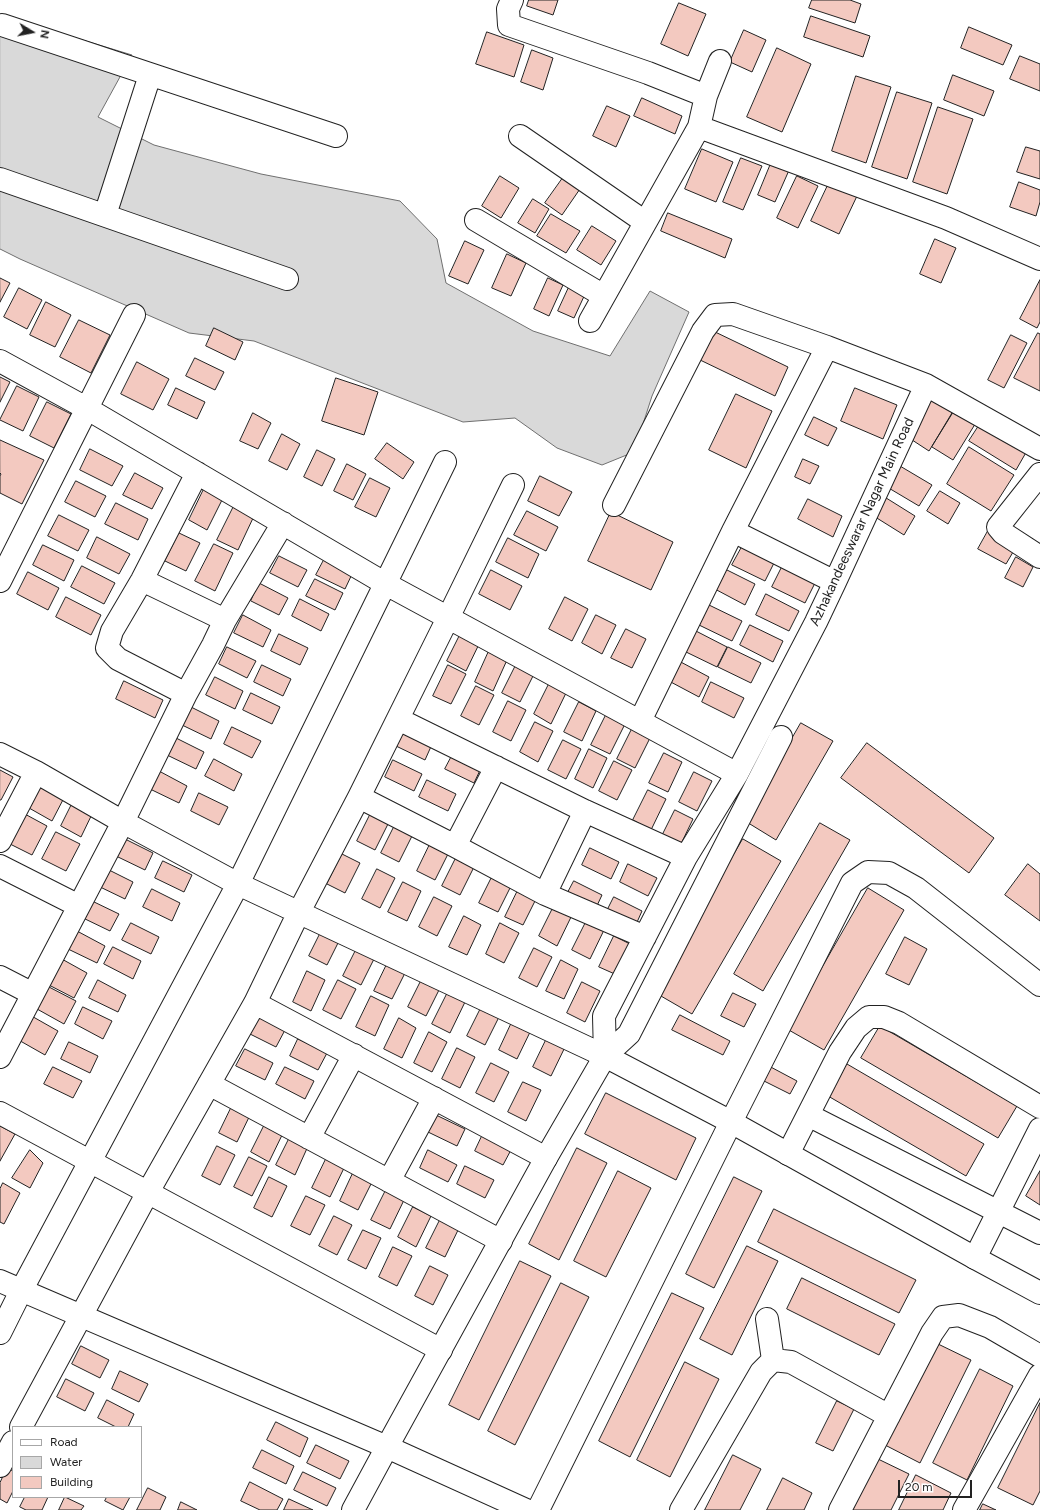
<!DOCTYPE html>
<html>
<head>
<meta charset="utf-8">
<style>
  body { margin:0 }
  #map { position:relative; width:1040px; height:1510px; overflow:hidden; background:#fff; font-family:Figtree,sans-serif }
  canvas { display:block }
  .legend { position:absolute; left:12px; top:1426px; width:130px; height:72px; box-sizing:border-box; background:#fff; border:1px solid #a7a7a7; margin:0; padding:5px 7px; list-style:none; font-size:12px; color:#222 }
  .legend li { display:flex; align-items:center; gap:8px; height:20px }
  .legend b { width:20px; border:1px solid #a7a7a7 }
  .north { position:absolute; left:12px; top:12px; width:40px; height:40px; -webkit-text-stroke:3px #fff; paint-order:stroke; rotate:100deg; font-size:11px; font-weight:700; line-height:16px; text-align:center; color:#222 }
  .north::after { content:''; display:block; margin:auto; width:14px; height:18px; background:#222; clip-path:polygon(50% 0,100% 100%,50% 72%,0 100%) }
  .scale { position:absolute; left:898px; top:1480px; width:74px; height:18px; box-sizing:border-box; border:2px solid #222; border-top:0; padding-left:5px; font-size:12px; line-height:14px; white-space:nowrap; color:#222; -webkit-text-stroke:3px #fff; paint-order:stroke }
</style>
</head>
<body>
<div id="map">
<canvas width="1040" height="1510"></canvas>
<ul class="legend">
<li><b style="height:5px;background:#fff"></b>Road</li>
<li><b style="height:11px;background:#d9d9d9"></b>Water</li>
<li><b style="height:11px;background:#f3c9c0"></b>Building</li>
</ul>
<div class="north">N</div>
<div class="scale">20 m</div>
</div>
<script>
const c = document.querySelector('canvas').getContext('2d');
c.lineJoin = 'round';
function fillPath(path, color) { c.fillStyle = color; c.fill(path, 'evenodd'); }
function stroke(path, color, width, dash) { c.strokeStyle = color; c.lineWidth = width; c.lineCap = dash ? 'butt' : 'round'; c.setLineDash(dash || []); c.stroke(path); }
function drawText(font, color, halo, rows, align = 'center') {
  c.font = font + ' Figtree,sans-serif'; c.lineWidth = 3; c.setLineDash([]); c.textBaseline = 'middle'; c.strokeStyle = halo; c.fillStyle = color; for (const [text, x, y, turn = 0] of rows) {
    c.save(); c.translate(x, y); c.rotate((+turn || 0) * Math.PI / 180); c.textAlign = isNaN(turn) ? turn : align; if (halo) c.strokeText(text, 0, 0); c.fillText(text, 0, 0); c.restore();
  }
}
const water = new Path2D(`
  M0,15L132,55L98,117L154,145L261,174L400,201L437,239L446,283L533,331L610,356L650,291L689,312L652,396L634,452L602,465L557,448L515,418L463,422L254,341L189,333L20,259L0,249Z`);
fillPath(water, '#d9d9d9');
stroke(water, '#6f6f6f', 1);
const building = new Path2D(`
  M529,0H558L553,15L527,6Z
  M812,0H850L861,4L855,23L809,8Z
  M679,3L706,14L688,56L661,44Z
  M811,16L870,36L863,57L804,37Z
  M969,27L1012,45L1003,65L961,48Z
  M744,30L766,40L752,72L730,62Z
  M487,32L524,45L514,77L476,64Z
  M777,48L811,64L782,132L747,117Z
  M532,50L553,58L543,90L521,82Z
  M1020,56L1040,64V91L1010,79Z
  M953,75L994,91L984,116L944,100Z
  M856,76L891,87L866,163L832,151Z
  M897,92L932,103L907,179L872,167Z
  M642,98L682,116L675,134L634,116Z
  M607,106L630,116L616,147L593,136Z
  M938,107L973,119L947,194L913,182Z
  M1026,147L1040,151V179L1017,172Z
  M702,149L733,162L716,202L685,189Z
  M741,158L762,166L743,210L723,202Z
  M772,161L790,168L775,202L758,195Z
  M565,175L582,186L562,215L545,203Z
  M500,176L519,188L501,218L482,206Z
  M797,176L818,186L798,228L777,218Z
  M1019,182L1040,190V202L1036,216L1010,207Z
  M829,183L857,196L839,234L811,221Z
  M533,199L549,209L535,233L518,223Z
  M668,213L732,239L725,258L661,231Z
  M551,214L580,231L566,253L537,236Z
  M592,226L616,241L601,265L577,250Z
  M935,239L956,248L941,283L920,274Z
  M465,241L484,250L468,284L449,276Z
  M507,254L526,263L511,296L492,288Z
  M0,278L10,283L0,302Z
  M548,278L563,285L549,316L534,309Z
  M1040,280V322L1037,328L1020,319Z
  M570,285L586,292L574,318L558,311Z
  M19,288L42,300L27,329L4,317Z
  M46,302L71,315L55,347L30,335Z
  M79,320L110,335L91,373L60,357Z
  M214,328L243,342L235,360L206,346Z
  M711,330L788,367L775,396L698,359Z
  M1038,333L1040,334V391L1014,378Z
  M1011,335L1027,343L1004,388L988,380Z
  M195,358L224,372L215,390L186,376Z
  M137,362L169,379L153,410L121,394Z
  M0,377L10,382L0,402Z
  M336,378L378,392L364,435L322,421Z
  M17,386L39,397L23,431L0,420Z
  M176,388L205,402L197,419L168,405Z
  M855,388L897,405L883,439L841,421Z
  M736,394L772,411L746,468L709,450Z
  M932,395L955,409L929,451L906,436Z
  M47,402L71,414L54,448L30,436Z
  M956,407L977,421L953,460L932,447Z
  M253,413L271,423L258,449L240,441Z
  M814,417L837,428L828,446L805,435Z
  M982,421L1028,449L1016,470L969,441Z
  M282,434L300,444L287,470L269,461Z
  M0,440L44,460L22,504L0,493V476L1,474L0,473Z
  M387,443L414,462L403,479L375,459Z
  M969,447L1014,475L991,511L947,484Z
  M90,449L123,466L112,486L80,470Z
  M317,450L335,459L322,486L304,477Z
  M803,459L819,466L810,484L795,477Z
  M347,464L366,474L353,500L334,491Z
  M900,466L932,485L919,506L887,487Z
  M135,473L163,488L152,509L123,495Z
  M540,476L572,492L559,516L528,501Z
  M370,478L390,488L376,517L355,507Z
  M76,481L106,496L95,517L65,502Z
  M204,489L223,498L207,530L189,520Z
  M940,491L960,503L948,524L927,511Z
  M883,496L915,516L904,535L872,515Z
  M808,499L842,516L833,537L798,519Z
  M116,503L148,519L138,540L105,524Z
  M234,506L254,516L238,550L217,540Z
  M527,511L558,527L546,551L514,535Z
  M611,512L673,542L651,590L588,561Z
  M59,515L89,530L78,551L48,536Z
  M988,531L1016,547L1006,564L978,549Z
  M179,533L200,543L186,571L165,561Z
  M97,537L130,554L119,574L87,558Z
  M508,538L539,554L528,578L496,562Z
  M214,544L233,553L215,591L195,581Z
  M43,545L74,560L64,581L33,565Z
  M743,545L775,561L765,581L732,565Z
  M279,556L307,570L298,587L270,573Z
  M1016,557L1033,567L1023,587L1005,578Z
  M325,558L353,572L345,589L316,575Z
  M82,566L115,583L104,604L71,587Z
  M782,567L815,583L805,603L772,587Z
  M723,568L755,584L745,605L713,588Z
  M491,570L522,586L510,610L479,594Z
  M28,572L59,588L48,610L17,594Z
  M315,579L343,593L335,610L306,596Z
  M259,583L288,598L279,615L251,601Z
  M766,594L799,611L789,631L756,615Z
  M66,597L101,615L91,635L56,617Z
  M565,597L588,609L572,641L549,629Z
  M300,599L329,614L321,631L292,616Z
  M709,605L742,621L732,641L699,625Z
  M243,615L271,630L263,647L234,633Z
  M596,615L616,625L602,654L582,643Z
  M750,625L783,641L773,662L740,645Z
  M626,629L646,639L632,668L611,658Z
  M694,630L727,647L717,667L684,651Z
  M462,631L481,640L466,671L447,661Z
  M279,634L308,648L300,665L271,651Z
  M227,647L256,661L247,678L219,664Z
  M728,647L761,663L751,683L718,667Z
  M489,651L507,660L493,691L475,682Z
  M677,660L709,677L699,697L667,680Z
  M517,663L535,672L520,702L502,693Z
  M262,665L291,679L283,696L254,682Z
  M448,665L466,674L451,704L433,696Z
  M215,677L243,691L235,709L206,695Z
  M124,681L163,700L155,718L116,699Z
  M711,682L744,698L734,718L702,702Z
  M549,684L566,693L551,724L534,714Z
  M476,686L494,695L479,725L461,716Z
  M251,693L280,707L272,724L243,710Z
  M508,701L526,710L511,741L493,732Z
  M579,702L596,711L582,741L564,732Z
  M191,707L219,721L211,739L182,725Z
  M606,715L625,724L610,754L591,745Z
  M535,722L553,731L538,762L520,752Z
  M801,723L833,741L776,840L745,821Z
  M232,727L261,741L252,758L224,744Z
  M404,728L433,742L425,760L396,746Z
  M632,729L650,738L635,768L617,759Z
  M176,738L204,752L196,769L167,755Z
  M563,740L581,749L566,779L548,770Z
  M867,743L994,838L969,873L841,778Z
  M589,749L607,758L593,788L575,779Z
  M454,752L482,766L474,783L445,769Z
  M664,753L682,762L668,792L649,783Z
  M214,759L242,774L234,791L205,776Z
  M393,760L422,774L414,791L385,777Z
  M614,761L632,770L617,800L599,791Z
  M0,770L13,777L1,800H0Z
  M159,771L187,786L179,803L150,789Z
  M694,772L712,781L697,811L679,802Z
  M427,780L456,794L448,811L419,797Z
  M42,782L66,794L52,821L29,808Z
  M648,790L666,799L651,830L633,820Z
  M199,793L228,807L219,825L191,811Z
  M74,800L94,810L81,837L61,826Z
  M675,810L693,819L678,850L660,840Z
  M372,811L390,820L375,850L357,841Z
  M23,813L47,826L32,855L8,843Z
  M396,823L414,832L399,862L381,853Z
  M820,823L850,840L763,991L734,974Z
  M56,832L80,844L66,871L42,859Z
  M125,839L153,853L145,870L116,856Z
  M743,839L781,861L692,1014L654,992Z
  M432,840L450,850L435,880L417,871Z
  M590,848L619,862L611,879L582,865Z
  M342,854L360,863L345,893L327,884Z
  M457,856L475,865L460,895L442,886Z
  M163,861L192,875L184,892L155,878Z
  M628,864L657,878L648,896L620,882Z
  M1028,864L1040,874V921L1005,895Z
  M105,868L133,882L125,899L96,885Z
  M377,869L395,878L380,908L362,899Z
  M494,873L513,882L498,912L479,903Z
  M574,881L602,895L594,912L565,898Z
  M403,882L421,891L407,921L388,912Z
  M520,886L538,895L523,925L505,917Z
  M868,888L904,910L824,1050L787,1029Z
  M152,889L180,903L172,921L143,907Z
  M434,897L452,906L437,936L419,927Z
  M614,897L642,911L634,929L605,915Z
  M90,900L119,914L110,931L81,917Z
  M554,906L572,915L557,946L539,936Z
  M464,916L481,925L467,955L449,947Z
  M587,920L605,928L590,959L572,950Z
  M131,923L159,937L151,954L122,940Z
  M500,923L519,933L504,963L486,954Z
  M324,926L342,935L327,965L309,956Z
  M77,931L105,946L97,963L68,949Z
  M614,936L632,945L617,975L599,967Z
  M905,937L927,949L909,985L886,974Z
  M358,946L376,955L361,985L343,976Z
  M113,947L141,961L133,979L104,964Z
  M534,948L552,957L537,987L519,978Z
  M60,958L87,973L74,998L47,984Z
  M389,960L407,969L392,999L374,991Z
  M561,960L578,969L564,999L546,991Z
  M307,971L325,980L311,1011L293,1002Z
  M423,977L441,986L426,1016L408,1007Z
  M98,980L126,995L118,1012L89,998Z
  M338,980L356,989L341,1019L323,1010Z
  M582,982L600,991L585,1022L567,1013Z
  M49,987L76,1001L64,1024L37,1009Z
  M733,993L756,1004L744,1027L721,1016Z
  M447,994L465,1002L450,1033L432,1024Z
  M371,996L389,1005L375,1036L356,1027Z
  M482,1006L500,1015L485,1045L467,1036Z
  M83,1007L112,1021L103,1039L75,1024Z
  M28,1014L58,1031L45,1055L15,1038Z
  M256,1015L285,1030L276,1047L248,1033Z
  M680,1015L730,1041L723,1055L672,1030Z
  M399,1018L416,1028L402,1058L384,1049Z
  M513,1020L532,1028L517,1059L499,1050Z
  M880,1026L1017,1106L998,1138L861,1058Z
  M429,1032L447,1042L432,1072L414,1063Z
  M548,1036L566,1045L551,1076L533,1067Z
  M298,1039L327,1053L318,1070L290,1056Z
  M69,1042L98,1056L90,1073L61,1059Z
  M457,1048L475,1057L460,1088L442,1079Z
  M245,1049L273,1063L265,1080L236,1066Z
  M491,1063L509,1072L494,1102L476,1093Z
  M847,1064L984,1144L966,1176L828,1096Z
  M767,1065L797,1081L790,1094L760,1079Z
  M53,1067L82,1081L73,1098L44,1084Z
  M285,1067L314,1081L305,1099L276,1084Z
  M523,1082L541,1090L526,1121L508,1112Z
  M606,1093L696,1138L676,1180L585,1134Z
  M234,1102L252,1111L237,1142L219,1133Z
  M436,1115L465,1129L457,1146L428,1132Z
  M266,1122L284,1131L269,1162L251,1152Z
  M0,1126L15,1134L0,1161Z
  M483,1134L512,1148L503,1165L475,1151Z
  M291,1135L309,1144L295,1175L276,1165Z
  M217,1146L235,1155L220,1185L202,1176Z
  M577,1148L607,1163L559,1260L529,1244Z
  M30,1150L43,1163L30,1188L12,1178Z
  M428,1150L457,1165L448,1182L420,1168Z
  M249,1157L267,1166L252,1196L234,1187Z
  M327,1157L345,1166L330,1197L312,1188Z
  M465,1166L494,1180L485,1198L457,1184Z
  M354,1171L373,1180L358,1210L340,1201Z
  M618,1171L651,1188L606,1277L574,1261Z
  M1040,1171V1205L1026,1196Z
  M269,1177L287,1186L272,1217L254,1208Z
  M734,1177L762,1191L714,1288L686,1274Z
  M3,1183L20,1193L4,1224L0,1222V1189Z
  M386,1190L405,1198L390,1229L371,1220Z
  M306,1196L325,1205L310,1235L291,1226Z
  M413,1207L431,1216L416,1247L398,1237Z
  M774,1209L916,1280L899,1313L758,1242Z
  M334,1216L352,1225L337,1255L319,1246Z
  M441,1218L460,1226L445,1257L426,1248Z
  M363,1230L381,1238L366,1269L348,1260Z
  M747,1246L778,1261L732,1355L700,1339Z
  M393,1247L412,1256L397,1286L379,1277Z
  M520,1261L551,1276L479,1420L449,1405Z
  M430,1266L448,1275L433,1305L415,1296Z
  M802,1278L895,1324L879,1355L787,1309Z
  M561,1283L589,1297L515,1445L488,1431Z
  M672,1293L704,1308L630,1457L599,1441Z
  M936,1343L971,1360L920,1463L885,1445Z
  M81,1346L109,1360L100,1378L72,1364Z
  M685,1362L719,1379L670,1477L637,1460Z
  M980,1369L1013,1386L967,1480L933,1463Z
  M120,1371L148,1384L139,1402L112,1389Z
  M66,1379L94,1393L85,1411L57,1397Z
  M107,1400L134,1414L128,1427H116L98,1418Z
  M837,1401L854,1409L833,1451L816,1443Z
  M1040,1403V1491L1033,1505L998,1488Z
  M276,1422L308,1438L300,1457L267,1440Z
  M316,1445L349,1461L340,1479L307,1463Z
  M262,1450L294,1466L286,1484L253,1468Z
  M733,1455L761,1469L740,1510H705Z
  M878,1459L909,1474L891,1510H853Z
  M7,1468L13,1471V1491L7,1503L0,1499V1483Z
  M303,1472L336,1488L327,1506L294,1490Z
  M916,1475L951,1493L943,1510H899Z
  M783,1478L812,1493L804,1510H767Z
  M250,1482L283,1499L277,1510H260L241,1501Z
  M148,1488L166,1497L160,1510H137Z
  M25,1497H48L42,1510H26L20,1507Z
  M65,1497L84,1506L81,1510H59Z
  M107,1497H130L123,1510L105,1501Z
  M289,1499L313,1510H284Z
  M181,1502L197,1510H178Z
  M983,1504L996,1510H980Z`);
fillPath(building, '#f3c9c0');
stroke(building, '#222', 1);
const street = new Path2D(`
  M512,0L508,9L509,25L648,73L706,96
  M2,25L336,136
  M699,127L946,218L1040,259
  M520,136L645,222
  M0,179L287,279
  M105,215L150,75
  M476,220L604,296
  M590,321L699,127L706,96L720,61
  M0,361L86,408L386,584L737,774
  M1040,474L998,527L1003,533L1040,557
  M614,505L703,331L715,315L733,314L827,347L926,385
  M733,531L835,582
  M142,580L225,620
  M0,581L134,315
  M186,694L118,659L107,648L112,631L142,580L197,473
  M398,719L585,811L686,857
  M640,721L733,531L827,347
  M0,754L36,772L123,822L238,884L605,1056
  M359,797L455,846L545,894L645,937
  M0,841L36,772
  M455,846L496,767
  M0,866L79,906
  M545,894L585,811
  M0,977L33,994
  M255,1003L546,1158
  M605,1056L604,1016L686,857L737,774L816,622L835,582L926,385L1040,449
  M605,1056L629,1034L781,737
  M0,1057L123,822L186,694L213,645L225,620L283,523
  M209,1084L501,1241
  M0,1113L441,1350
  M808,1115L1040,1233
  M309,1138L354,1055
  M788,1154L840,1052L856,1028L869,1017H884L899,1023L1040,1107
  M389,1181L434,1098
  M975,1258L1040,1129
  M767,1319L773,1360
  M0,1333L21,1291L238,884L445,462
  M21,1427L148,1192L255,1003L299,912L359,797L448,618L513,485
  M0,1466L13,1442
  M353,1510L387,1447L526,1510
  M538,1510L731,1122L852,883L868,872L889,873L916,888L1040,985
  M681,1510L761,1372L773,1360L791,1362L889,1416
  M840,1510L932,1333L943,1317L959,1315L990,1327L1040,1356
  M964,1510L1040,1375`);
const secondary = new Path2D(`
  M0,1281L387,1447L546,1158L605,1056L731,1122L975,1258L1040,1293`);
stroke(street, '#222', 24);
stroke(secondary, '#222', 24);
stroke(street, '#fff', 22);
stroke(secondary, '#fff', 22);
drawText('14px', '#222', '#fff', [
  ["Azhakandeeswarar Nagar Main Road",862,522,-65]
]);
</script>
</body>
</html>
